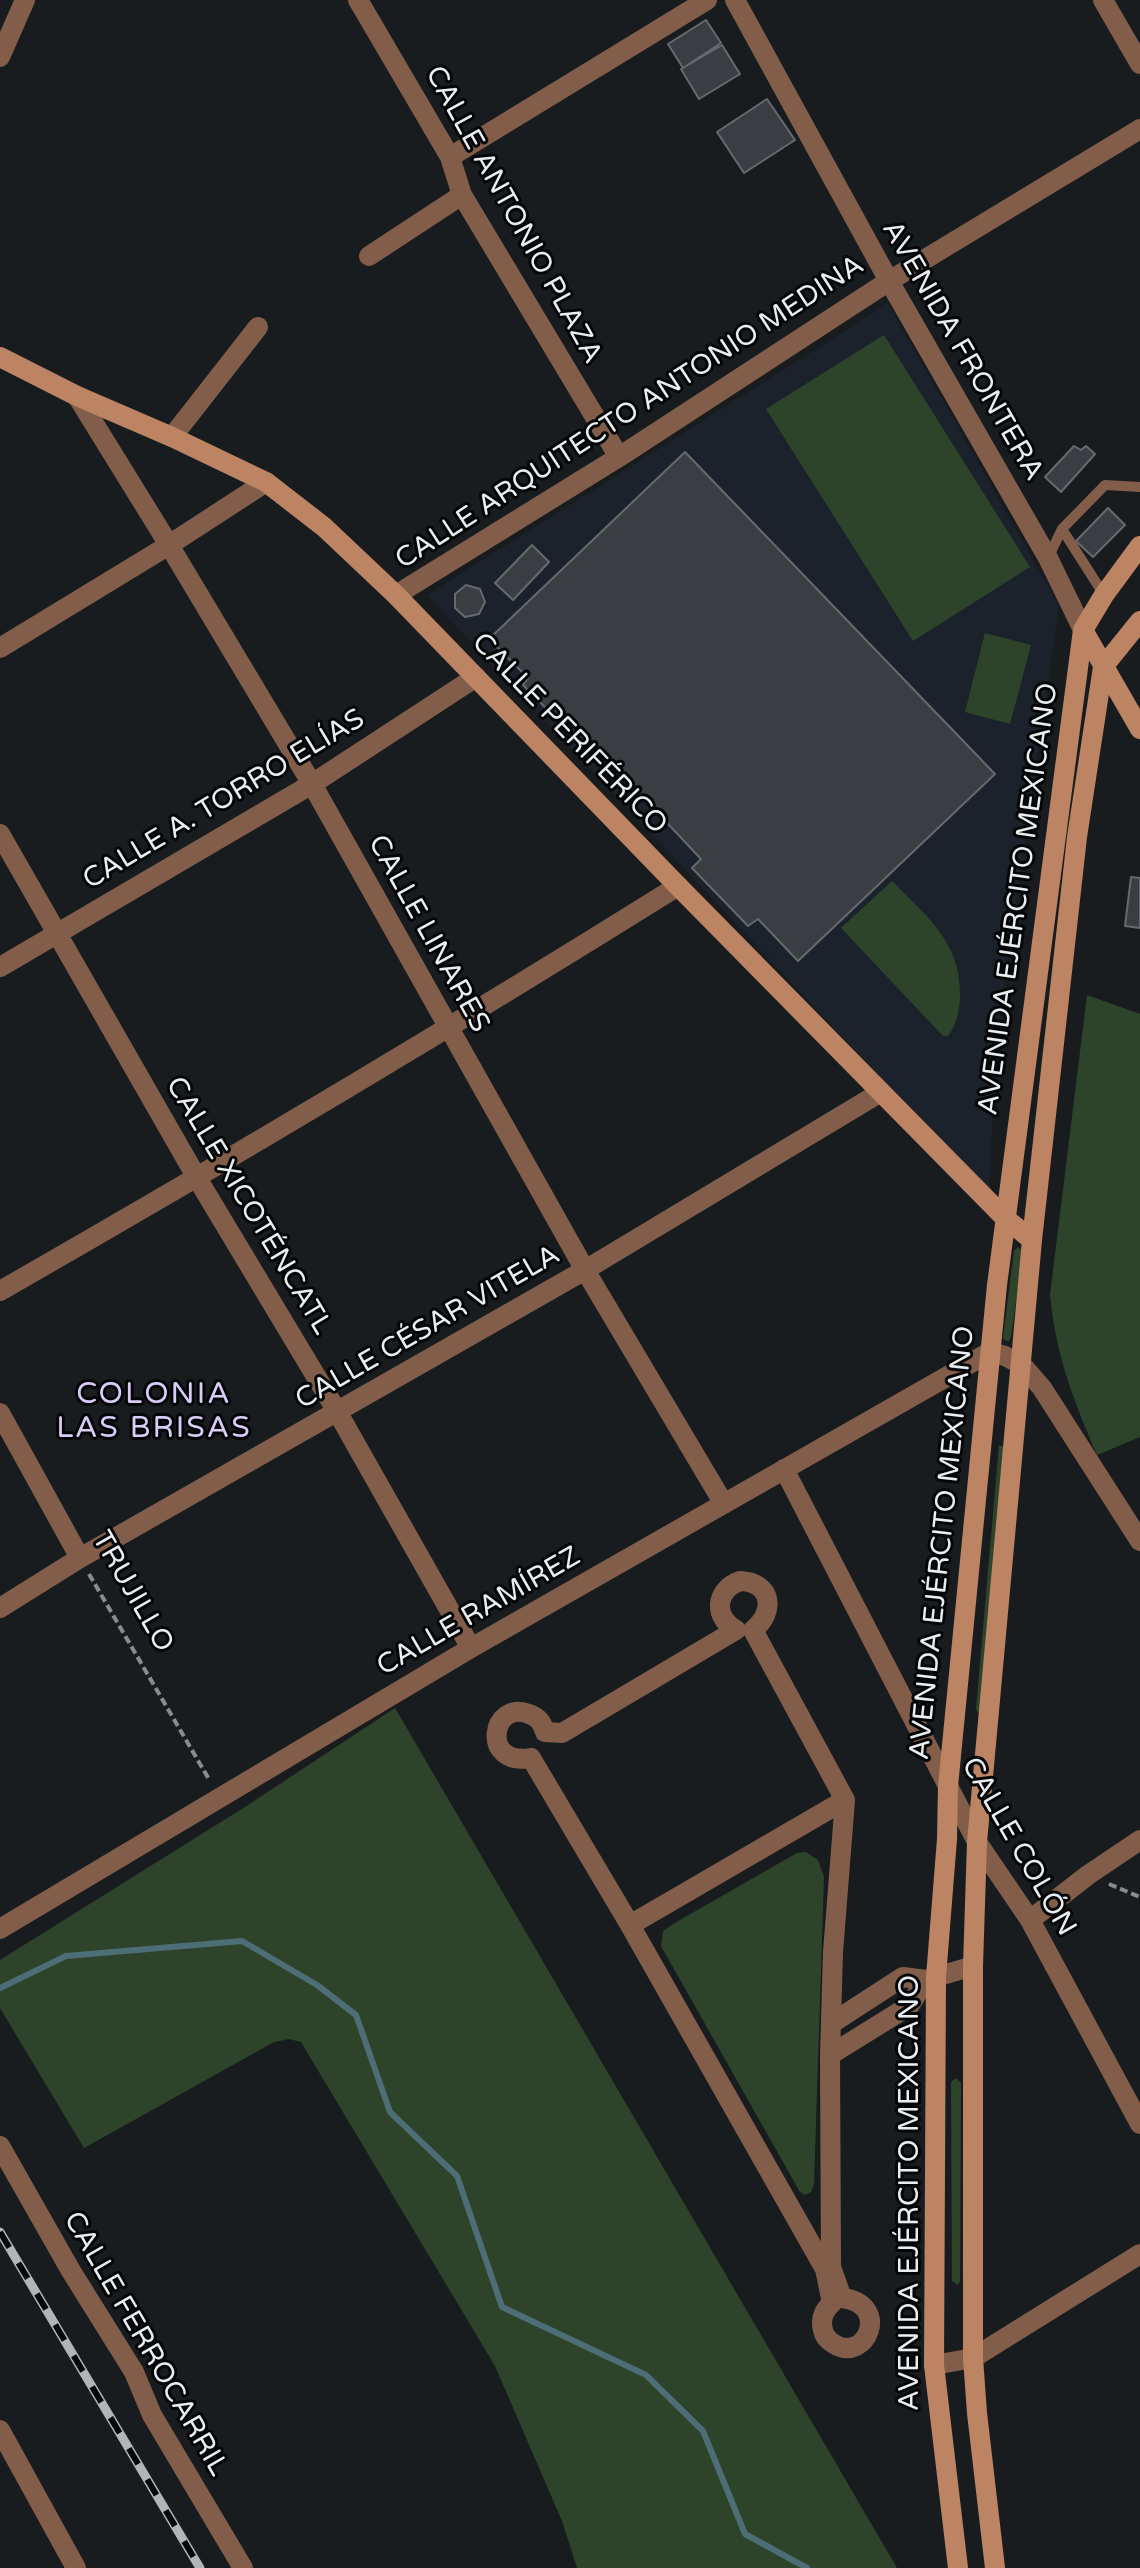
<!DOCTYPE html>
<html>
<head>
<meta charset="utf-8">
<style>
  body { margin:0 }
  canvas { display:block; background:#181c1f }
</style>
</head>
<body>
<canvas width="1140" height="2568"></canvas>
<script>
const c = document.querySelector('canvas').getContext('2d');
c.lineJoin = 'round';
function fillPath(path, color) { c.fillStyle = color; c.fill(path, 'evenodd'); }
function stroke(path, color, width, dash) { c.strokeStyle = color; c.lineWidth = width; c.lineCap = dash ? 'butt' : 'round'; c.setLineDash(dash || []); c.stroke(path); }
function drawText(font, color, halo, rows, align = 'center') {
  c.font = font + ' "Varela Round",sans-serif'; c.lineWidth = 6; c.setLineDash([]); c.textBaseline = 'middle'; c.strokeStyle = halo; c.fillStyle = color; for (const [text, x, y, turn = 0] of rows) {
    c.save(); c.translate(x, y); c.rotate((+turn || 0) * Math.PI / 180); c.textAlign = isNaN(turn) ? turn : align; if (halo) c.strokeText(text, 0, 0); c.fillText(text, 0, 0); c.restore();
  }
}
fillPath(new Path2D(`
  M888,304L1059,606L996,1042L989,1193L427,595Z`), '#1b222b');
fillPath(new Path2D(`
  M884,335L1030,567L913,641L766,409Z
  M985,633L1031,645L1010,724L965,712Z
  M892,881C927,917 960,941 960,994C960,1008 957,1025 948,1036H943L841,928Z
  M1087,995L1140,1014V1437L1097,1455C1073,1399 1056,1356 1050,1295Z
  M1018,1247L1023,1251L1011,1337L1009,1341H1006L1003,1338L1014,1251Z
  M999,1445L1005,1447L983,1713H978L976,1709Z
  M395,1708L897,2568H577L562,2521L495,2366L301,2042L289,2039L274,2042L84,2148L0,2008V1960L245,1807Z
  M806,1852L818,1860L824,1877L814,2184L811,2192L805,2195L800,2192L661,1946L663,1931L673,1924L797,1853Z
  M956,2078L961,2083L960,2281L958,2285L952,2281L951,2082Z`), '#2e442a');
stroke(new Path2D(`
  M0,1988L66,1956L242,1941L317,1985L356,2015L390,2112L457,2176L502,2307L646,2375L703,2431L745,2534L807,2568`), '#4d6d77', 6);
const building = new Path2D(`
  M706,20L721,43L683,68L668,44Z
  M722,45L740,74L699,99L681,69Z
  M767,99L795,140L744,173L717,132Z
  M1074,446L1081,450L1086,446L1095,454L1061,492L1045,477Z
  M685,452L995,774L798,961L758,919L748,926L692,868L701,859L589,740L583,746L523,685L528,678L489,639Z
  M1108,508L1125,525L1093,557L1076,541Z
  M532,545L549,562L513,600L495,583Z
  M466,585L480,589L485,602L479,614L465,617L455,608V594Z
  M1131,877L1140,878V928L1125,926Z`);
fillPath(building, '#3a3e42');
stroke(building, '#666a6e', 2);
stroke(new Path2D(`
  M89,1574L210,1781
  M1109,1884L1140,1897`), '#888c8f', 4, [8, 4]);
stroke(new Path2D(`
  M1062,529L1104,595
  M1048,558L1062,529L1105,485L1140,487`), '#825e4a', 10);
stroke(new Path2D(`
  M358,0L450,157L462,195L619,457
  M735,0L889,281L1048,558L1083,630
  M1103,0L1140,64
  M0,57L25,0
  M450,157L707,0
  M369,256L462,195
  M77,396L169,545L312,784L585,1270L724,1504
  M172,437L258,327
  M396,595L619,457L889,281L1140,129
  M0,648L169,545L266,482
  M0,834L197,1178L338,1413L471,1648
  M0,967L312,784L476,677
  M0,1291C229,1160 454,1026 678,886
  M0,1413L80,1558
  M784,1469L977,1842L1030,1920L1140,2124
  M740,1581C772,1582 776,1612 753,1630L845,1800L833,1952L830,2055L831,2267L842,2298C892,2304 866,2364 834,2344C829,2341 824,2336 823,2330C820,2319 824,2310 832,2303L825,2269L630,1925L531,1758C480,1767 491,1699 529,1714C538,1717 542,1722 545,1732L562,1733L736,1630C713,1617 715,1590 740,1581Z
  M0,1608L80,1558L585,1270L881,1092
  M1030,1920L1088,1875L1140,1840
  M630,1925L845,1800
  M0,1929L471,1648L990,1352L1005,1356L1022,1365L1042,1388L1140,1541
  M832,2023L903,1977L926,1980L973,1966
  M830,2055L909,2006L926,1980
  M0,2146L71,2271L134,2372L152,2415L243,2568
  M934,2365L973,2358L1140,2254
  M0,2430L76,2568`), '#825e4a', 20);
stroke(new Path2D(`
  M0,357L77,396L172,437L266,482L324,527L396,595L678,886L1005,1218L1032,1240
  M1083,630L1140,729
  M958,2568L934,2365L936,1977L947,1839L948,1786L997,1285L1083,630L1104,595L1140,546
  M995,2568L977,2413L973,2358V1966L977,1842L1032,1240L1077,837L1103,667L1140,621`), '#bd8464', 20);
const rail = new Path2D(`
  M0,2232L200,2568`);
stroke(rail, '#b2b5b8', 9);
stroke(rail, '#050607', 6, [18]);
drawText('28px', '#ebeef1', '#050607', [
  ["CALLE ANTONIO PLAZA",513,215,61],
  ["AVENIDA FRONTERA",962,351,60],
  ["CALLE ARQUITECTO ANTONIO MEDINA",630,413,-33],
  ["CALLE PERIFÉRICO",569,734,46],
  ["CALLE A. TORRO ELÍAS",224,800,-31],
  ["AVENIDA EJÉRCITO MEXICANO",1019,899,-82],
  ["CALLE LINARES",428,934,61],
  ["CALLE XICOTÉNCATL",248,1206,59],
  ["CALLE CÉSAR VITELA",428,1328,-30],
  ["AVENIDA EJÉRCITO MEXICANO",943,1543,-84],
  ["TRUJILLO",132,1592,60],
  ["CALLE RAMÍREZ",479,1612,-30],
  ["CALLE COLÓN",1018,1847,60],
  ["AVENIDA EJÉRCITO MEXICANO",911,2193,-90],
  ["CALLE FERROCARRIL",145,2344,60]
]);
c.letterSpacing = '2px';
drawText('30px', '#d8ccf7', '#050607', [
  ["COLONIA",154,1395],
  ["LAS BRISAS",154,1429]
]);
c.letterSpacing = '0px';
</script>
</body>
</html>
